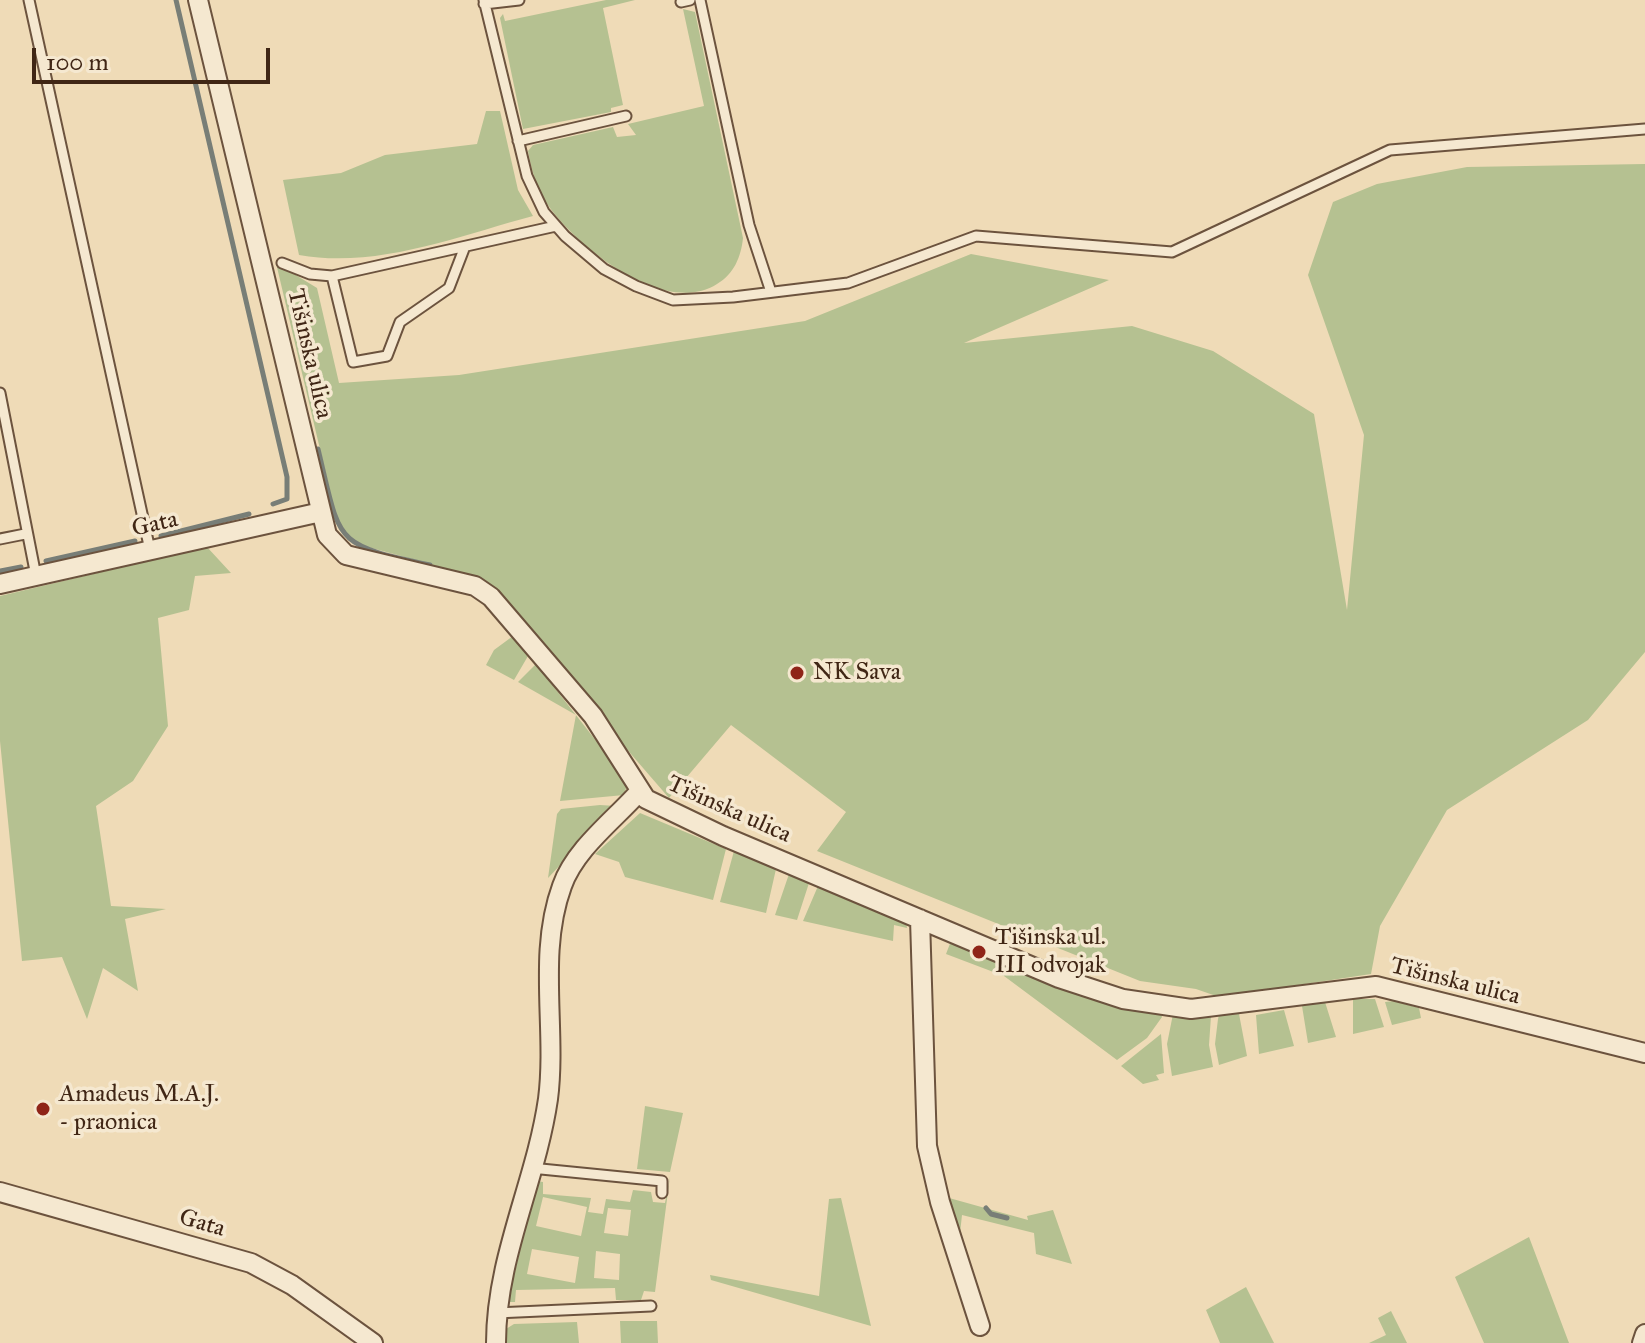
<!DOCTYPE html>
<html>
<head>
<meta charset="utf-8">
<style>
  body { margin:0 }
  #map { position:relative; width:1645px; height:1343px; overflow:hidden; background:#efdbb7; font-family:"IM FELL Great Primer",serif }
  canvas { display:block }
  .scale { position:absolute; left:32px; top:48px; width:238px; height:36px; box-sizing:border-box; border:4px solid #402615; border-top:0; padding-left:10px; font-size:24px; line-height:28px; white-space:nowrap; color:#402615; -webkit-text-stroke:6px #f5e8d0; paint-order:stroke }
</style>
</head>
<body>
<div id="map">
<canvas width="1645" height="1343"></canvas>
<div class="scale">100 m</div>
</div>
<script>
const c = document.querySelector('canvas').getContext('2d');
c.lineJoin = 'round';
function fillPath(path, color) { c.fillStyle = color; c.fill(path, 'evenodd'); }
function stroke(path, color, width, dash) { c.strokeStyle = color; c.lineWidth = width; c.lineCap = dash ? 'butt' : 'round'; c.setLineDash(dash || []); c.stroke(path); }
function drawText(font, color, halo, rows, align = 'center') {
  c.font = font + ' "IM FELL Great Primer",serif'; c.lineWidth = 7; c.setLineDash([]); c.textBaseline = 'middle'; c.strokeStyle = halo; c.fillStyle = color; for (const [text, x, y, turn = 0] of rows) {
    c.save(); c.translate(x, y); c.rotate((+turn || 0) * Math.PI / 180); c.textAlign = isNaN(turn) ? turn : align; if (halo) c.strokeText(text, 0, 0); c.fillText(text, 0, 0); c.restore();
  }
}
fillPath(new Path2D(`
  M606,0H635L603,8L623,105L611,108V112L523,129L500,18L503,14L505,21Z
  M683,9L695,12L743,238C741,257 734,274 717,284C665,317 580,249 550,208C537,191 532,172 528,151L533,145L613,127L617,137L636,135L628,124L704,106Z
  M486,111H500L518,190L533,216C458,236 377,269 299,255L283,180L341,173L385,155L477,144Z
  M1645,164V652L1588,720L1447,810L1380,926L1371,974L1219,997L1196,989L1140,981L817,851L846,812L731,725L669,798L490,591L431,564L353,543L337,520L332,500L276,263L317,288L339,383L459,375L805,321L971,254L1109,280L964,343L1132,326L1213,351L1314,414L1347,610L1364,435L1308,275L1333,202L1377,184L1467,167Z
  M207,547L231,573L195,576L189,610L158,618L168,726L133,781L96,806L111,906L166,909L125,919L138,991L103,968L87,1019L62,957L22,961L0,741V596Z
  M513,636L528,656L514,680L486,665L494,650Z
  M536,664L622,774L627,785L624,795L560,801L576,715L518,682Z
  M600,805L616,806L548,878L557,814L561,809Z
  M640,813L726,849L713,900L625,877L619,862L595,854Z
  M734,851L776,869L766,913L720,902Z
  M789,874L809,883L797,920L775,915Z
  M818,886L906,922L907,928L894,925L893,941L803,921Z
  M951,941L1161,1014L1162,1017L1147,1038L1117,1060L1004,976L946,954Z
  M1353,999H1375L1384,1027L1353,1034Z
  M1394,1001L1419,1008L1421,1018L1392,1025L1385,1002Z
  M1325,1002L1336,1037L1308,1043L1302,1006Z
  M1284,1010L1294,1046L1259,1054L1256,1015Z
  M1173,1014L1211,1016L1209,1045L1213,1067L1172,1076L1167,1044Z
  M1239,1014L1247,1056L1219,1065L1215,1044L1218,1019L1219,1015Z
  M1161,1034L1164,1073L1156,1075L1159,1080L1143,1084L1121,1066Z
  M645,1106L683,1113L670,1172L637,1169Z
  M670,1176L655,1292L644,1291L641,1300H616L615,1288L516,1290L515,1302H508L536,1181L543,1182V1194L591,1198L588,1212L603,1214L606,1199L630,1202L633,1190L651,1192L653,1202L665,1203ZM543,1197L587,1207L581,1236L536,1226ZM608,1208L631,1210L628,1236L604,1233ZM532,1249L579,1257L575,1283L527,1274ZM596,1251L620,1254L619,1280L594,1278Z
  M942,1196L1028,1220L1027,1216L1053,1210L1072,1264L1036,1254L1034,1233L962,1215L960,1233L952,1231Z
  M841,1198L871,1326L711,1280L710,1275L819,1296L829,1199Z
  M1529,1237L1569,1343H1484L1455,1277Z
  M1246,1287L1274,1343H1220L1206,1310Z
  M1391,1311L1407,1343H1369L1386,1335L1378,1318Z
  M620,1321H657L658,1343H621Z
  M577,1322L579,1343H507L506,1329L514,1324Z`), '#b5c191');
stroke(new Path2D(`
  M176,0L287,477V499L273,504
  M318,449C341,544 332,544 430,565
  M161,536L249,514
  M46,561L135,541
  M0,571L21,567
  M986,1208L991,1214L1007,1218`), '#787e77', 5);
const service = new Path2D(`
  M29,0L150,550
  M484,0L527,176L544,212L565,236L604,269L636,286L673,300L733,297L848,283L976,236L1172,252L1390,150L1645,129
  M700,0L749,225L771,292
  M681,2L690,0
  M484,4L519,0
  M518,141L626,116
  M282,263L310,274L332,276L556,226
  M332,276L353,362L387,356L400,322L449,288L464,249
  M0,393L36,576
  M0,539L25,534
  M531,1168L662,1181V1193
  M496,1313L651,1306`);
const minor = new Path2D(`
  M198,0L327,535L346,555L475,586L491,597L593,716L646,799L723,836L1059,978L1123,999L1191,1009L1376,986L1645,1053
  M0,584L321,512
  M920,919L927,1146L940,1202L980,1326
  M0,1192L251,1263L292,1285L373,1343
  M496,1343C496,1257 536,1182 548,1099C557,1029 537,954 562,886C575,849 614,820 639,792
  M1642,1343L1645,1334`);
stroke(service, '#6c533e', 13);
stroke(minor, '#6c533e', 22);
stroke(service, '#f5e8d0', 9);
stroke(minor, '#f5e8d0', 18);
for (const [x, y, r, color] of [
  [797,673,8,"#8f2418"],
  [979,952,8,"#8f2418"],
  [43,1109,8,"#8f2418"]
]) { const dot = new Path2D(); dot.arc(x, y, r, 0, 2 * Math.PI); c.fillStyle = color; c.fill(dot); stroke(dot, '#f5e8d0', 3); }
drawText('24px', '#402615', '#f5e8d0', [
  ["Tišinska ulica",309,354,77],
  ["Gata",155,525,-13],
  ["Tišinska ulica",729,810,24],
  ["Tišinska ulica",1455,982,14],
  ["Gata",202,1224,16]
]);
drawText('24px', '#402615', '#f5e8d0', [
  ["NK Sava",813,673],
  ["Tišinska ul.",995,938],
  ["III odvojak",995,966],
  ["Amadeus M.A.J.",59,1095],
  ["- praonica",59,1123]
], 'left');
</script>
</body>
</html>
